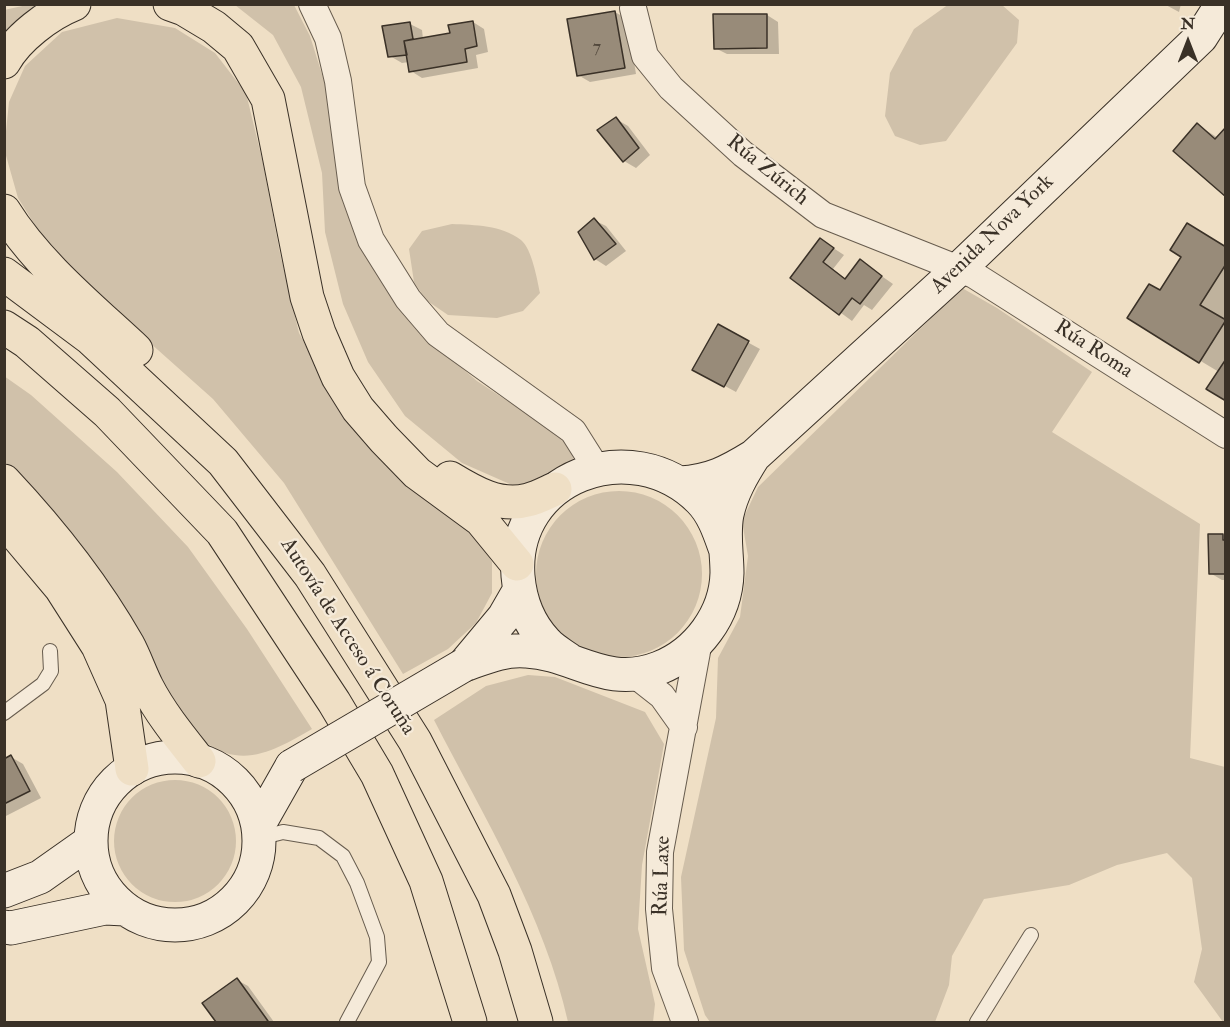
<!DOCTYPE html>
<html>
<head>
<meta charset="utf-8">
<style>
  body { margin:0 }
  #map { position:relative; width:1230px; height:1027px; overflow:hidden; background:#efdfc5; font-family:"IM FELL Double Pica",serif }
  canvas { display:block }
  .frame { position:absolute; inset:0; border:6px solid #3a3127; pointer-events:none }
  .north { position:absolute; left:1158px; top:12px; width:60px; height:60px; -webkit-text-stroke:4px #f5ead9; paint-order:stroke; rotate:0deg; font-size:16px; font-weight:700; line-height:24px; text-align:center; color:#3a3127 }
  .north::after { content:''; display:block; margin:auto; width:21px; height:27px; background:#3a3127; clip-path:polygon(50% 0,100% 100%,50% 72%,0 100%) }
</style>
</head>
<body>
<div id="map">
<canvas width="1230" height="1027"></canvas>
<div class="frame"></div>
<div class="north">N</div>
</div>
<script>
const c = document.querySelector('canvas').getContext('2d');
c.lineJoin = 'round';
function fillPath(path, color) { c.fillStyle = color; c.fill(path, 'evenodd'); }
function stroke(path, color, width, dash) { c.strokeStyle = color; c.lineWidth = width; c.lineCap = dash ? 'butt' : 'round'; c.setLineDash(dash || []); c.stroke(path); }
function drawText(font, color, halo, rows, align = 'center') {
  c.font = font + ' "IM FELL Double Pica",serif'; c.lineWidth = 4.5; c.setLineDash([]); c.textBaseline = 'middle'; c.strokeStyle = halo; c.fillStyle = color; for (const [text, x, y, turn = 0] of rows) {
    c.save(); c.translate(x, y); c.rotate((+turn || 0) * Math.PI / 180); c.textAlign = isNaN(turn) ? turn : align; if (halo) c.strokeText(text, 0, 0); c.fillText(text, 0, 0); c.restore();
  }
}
fillPath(new Path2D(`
  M949,4L1002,5L1019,20L1017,43L946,141L920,145L895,136L885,116L890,73L914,29Z
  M27,5H42L5,40L4,10Z
  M235,5H294L310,36L336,119L342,200L363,253L413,326L477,381L570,442L574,463L540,482L512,485L462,463L405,416L368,362L343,304L325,232L322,173L301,87L273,35Z
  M117,18L175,28L215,53L246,93L263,163L280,253L299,333L332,395L473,531L492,562V593L476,623L448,649L403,674L284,483L213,399L57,260L18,198L5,152V141L9,102L25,66L62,32Z
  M452,224C475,225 501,225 521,240C532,249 537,279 540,293L523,311L497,318L448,315L426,300L414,282L409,249L422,231Z
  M962,288L997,308L1092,372L1052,432L1200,524L1190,758L1225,767V1022H1223L1194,982L1202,949L1192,878L1167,853L1117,865L1069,885L984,899L952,956L949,985L935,1022H710L705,1015L684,950L681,877L716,718L718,658L740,617L748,556L742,521L758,487Z
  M4,376L31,395L117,472L188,547L247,629L312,729C287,743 257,763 226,753C176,735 156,671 133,627C122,606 109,585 95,564C70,526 38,493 5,462Z
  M536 574a83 83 0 1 1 166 0a83 83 0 1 1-166 0Z
  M528,675L555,677L645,712L664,744L642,865L638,929L655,1004L653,1022H568C545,917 483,815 434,720L486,686Z
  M114 841a61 61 0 1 1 122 0a61 61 0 1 1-122 0Z`), '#d0c1aa');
fillPath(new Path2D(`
  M1164,4H1181L1179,12Z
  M615,12L627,19L636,74L590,82L578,75Z
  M767,15L778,22L779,54H727L715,48Z
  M473,22L484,29L488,52L476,55L478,68L422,78L411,71L409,62L402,63L390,56L410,24L422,30L423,39L451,35Z
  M616,119L628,126L650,155L636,168L624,161Z
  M1198,125L1218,138L1226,195Z
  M594,220L606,226L626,251L606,266L595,259Z
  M821,240L844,255L833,269L846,279L860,261L893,284L872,310L864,305L852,321L792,277Z
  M1226,248V315L1223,320L1226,321V399L1219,372L1129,318L1161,292Z
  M718,326L760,349L736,392L694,369Z
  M1223,535L1226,537V580H1222L1210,573L1209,536Z
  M11,757L23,764L41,798L4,817V760Z
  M237,980L248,986L274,1022H217L204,1003Z`), '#0003');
const building = new Path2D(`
  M615,11L625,68L577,76L567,19Z
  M713,14H767V48L714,49Z
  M473,21L477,46L465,49L467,62L409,72L404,41L450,33L448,25Z
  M410,22L413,39L404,41L407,55L388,57L382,26Z
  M616,117L639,148L623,162L597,130Z
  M1197,123L1215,139L1226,127V197L1173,151Z
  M594,218L616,244L594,260L578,232Z
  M1187,223L1226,247V264L1200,305L1226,320L1199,363L1127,318L1149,284L1160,290L1181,257L1170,250Z
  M820,238L834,248L823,262L845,279L860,259L882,276L860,304L852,298L839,315L790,278Z
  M718,324L749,341L724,387L692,370Z
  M1226,359V401L1206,389Z
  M1208,534H1223V540H1226V574H1209Z
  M11,755L30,791L4,804V759Z
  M237,978L268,1021L266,1022H216L202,1003Z`);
fillPath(building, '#988b79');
stroke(building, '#3a3127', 1.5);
const lane = new Path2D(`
  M4,713L43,684L51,671L50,651
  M259,838L283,832L319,838L343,856L357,883L377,937L379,962L347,1022
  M977,1022L1031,935`);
const street = new Path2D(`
  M312,4L328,38L338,81L352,187L371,240L408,299L438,334L573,431L597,469
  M633,8L645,56L671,88L743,154L823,215L974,275L1226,435
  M634,674L662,696L684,727
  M685,1022L665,968L659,909L660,852L699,641`);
const secondary = new Path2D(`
  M680,483C711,481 728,472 754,456L960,268L1201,37L1222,4
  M568,659C561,654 552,649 546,642C529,624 520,600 518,576C511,477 631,431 700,500C713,513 719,531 725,548
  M464,665C484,658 504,649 526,651C575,653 605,689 659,668C697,653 726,615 727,573C727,554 723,534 727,514C732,492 742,475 754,456
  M464,665L504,617L519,591
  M91 841a84 84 0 1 1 168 0a84 84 0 1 1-168 0Z
  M258,826L292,766
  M4,891L40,877L91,841
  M4,927L11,928L105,908L125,909`);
const highway = new Path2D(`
  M170,4L184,9L214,27L238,47L268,99L307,297L319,333L338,377L358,409L384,439L417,473L481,520L517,564
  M4,62C17,38 49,14 74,4
  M4,211C37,264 91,308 136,350
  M4,274L90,338L223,462L310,575L415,741L494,895L515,951L536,1022
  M4,327L27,342L107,412L222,532L334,702L377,774L426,881L470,1022
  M450,478C473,492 500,508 528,500C537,498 546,493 555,489
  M4,481C51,531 94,585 128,645C135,658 140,673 147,687C161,714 180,737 199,761
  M4,520L61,588L98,646L122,700L132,769`);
stroke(lane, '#675c4e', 16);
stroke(street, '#675c4e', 28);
stroke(secondary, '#3a3127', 35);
stroke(highway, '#3a3127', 35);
stroke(lane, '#f5ead9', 14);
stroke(street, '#f5ead9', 26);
stroke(secondary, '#f5ead9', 33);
stroke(highway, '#efdfc5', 33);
const secondaryBridge = new Path2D(`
  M292,766L464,665`);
stroke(secondaryBridge, '#3a3127', 35, []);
stroke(secondaryBridge, '#f5ead9', 33);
drawText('18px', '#52483c', null, [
  ["7",597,48]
]);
drawText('21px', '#3a3127', '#f5ead9', [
  ["Rúa Zúrich",767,171,39],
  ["Avenida Nova York",993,235,-44],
  ["Rúa Roma",1093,350,33],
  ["Autovía de Acceso á Coruña",347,637,57],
  ["Rúa Laxe",663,876,-88]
]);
</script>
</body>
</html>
